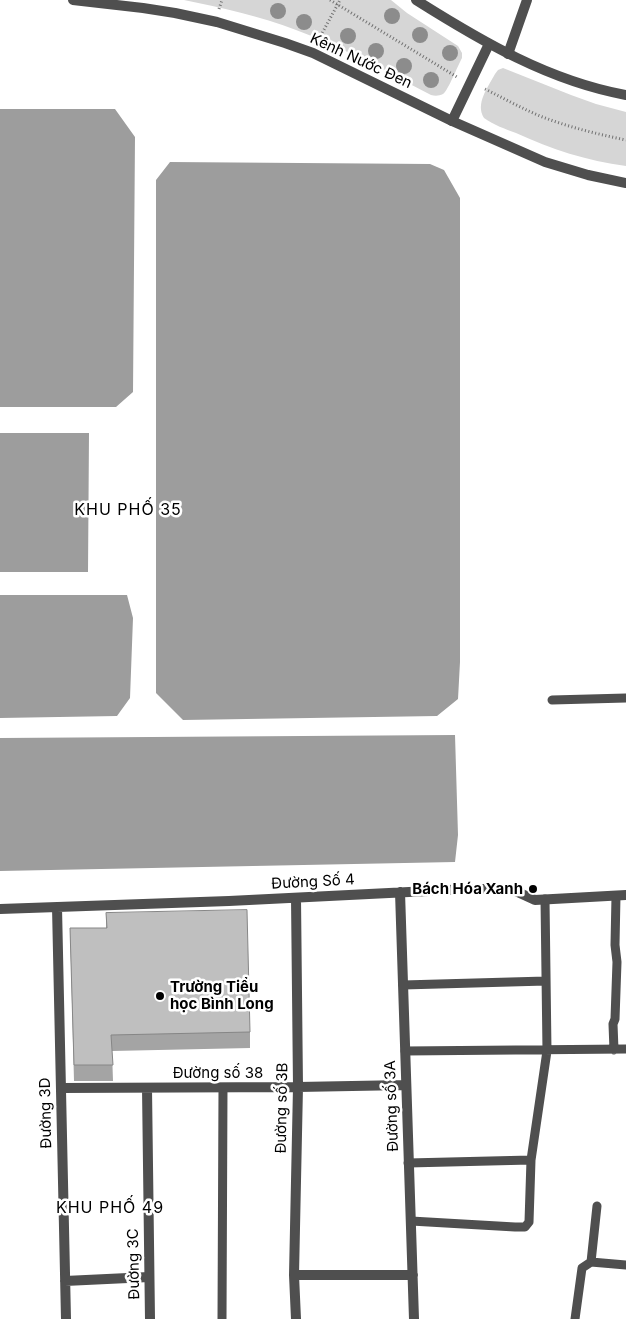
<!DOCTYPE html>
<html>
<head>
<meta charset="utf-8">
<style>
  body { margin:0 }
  canvas { display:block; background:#fff }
</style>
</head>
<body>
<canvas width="626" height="1319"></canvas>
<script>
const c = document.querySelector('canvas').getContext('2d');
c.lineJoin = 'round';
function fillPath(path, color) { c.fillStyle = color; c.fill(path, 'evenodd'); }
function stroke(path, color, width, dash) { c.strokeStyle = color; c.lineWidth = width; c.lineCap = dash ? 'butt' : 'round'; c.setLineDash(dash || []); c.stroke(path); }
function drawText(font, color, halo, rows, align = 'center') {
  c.font = font + ' Inter,sans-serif'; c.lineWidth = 5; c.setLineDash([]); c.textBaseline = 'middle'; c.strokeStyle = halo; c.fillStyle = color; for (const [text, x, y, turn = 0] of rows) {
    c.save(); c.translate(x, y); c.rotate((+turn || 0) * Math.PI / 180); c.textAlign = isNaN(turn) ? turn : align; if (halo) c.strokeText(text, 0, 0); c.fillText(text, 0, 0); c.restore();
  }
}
fillPath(new Path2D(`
  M184,0H391L407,13L458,46L462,53V58C458,65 448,91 443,94C439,96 435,96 431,95C386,72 343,47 296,30C260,16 222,8 184,0Z
  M503,68L571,95L596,104L626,112V166C587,161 551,149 516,133C505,129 494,125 484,118C475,104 488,87 495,74L498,70Z`), '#d6d6d6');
fillPath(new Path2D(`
  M0,109H115L135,137L133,392L116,407H0Z
  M170,162L430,164L444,170L460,198V662L458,699L437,716L183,720L156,693V180Z
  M0,433H89L88,572H0Z
  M0,595H127L133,618L130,698L117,716L0,718Z
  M455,735L458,835L455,862L0,871V738Z`), '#9d9d9d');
stroke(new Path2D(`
  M330,0L457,77
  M219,9L222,0
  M319,39L340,0
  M485,89C503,98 521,108 540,116C568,127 597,134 626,140`), '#717171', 3, [1, 2.5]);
stroke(new Path2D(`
  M552,700L626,698
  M403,985L546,981
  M614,1050L613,1024L615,1019L617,962L615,945L616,896
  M405,1051L626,1049
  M408,1163L531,1160
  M411,1221L515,1227H525L529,1222L531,1160L547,1051L545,899
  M591,1262L626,1265
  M222,1319L223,1088
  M575,1319L582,1268L591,1262L597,1206`), '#4f4f4f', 9);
stroke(new Path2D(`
  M508,54L527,0
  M452,121L489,44
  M400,892L414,1319
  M57,907L66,1319
  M0,909L229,901L469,889H511L535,900L626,895
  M61,1088L298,1087L406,1085
  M147,1088L150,1319
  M294,1275H413
  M65,1281L149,1277
  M296,1319L294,1275L298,1087L296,898`), '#4f4f4f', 10);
stroke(new Path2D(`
  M73,0L143,8L175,13L217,22L285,43L313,53L452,121L545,162L588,175L626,183
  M416,0C481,41 549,81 626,95`), '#4f4f4f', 10);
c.fillStyle = '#8c8c8c';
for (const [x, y] of [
  [278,11],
  [392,16],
  [304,22],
  [420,35],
  [348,36],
  [376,51],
  [450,53],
  [404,66],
  [431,80]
]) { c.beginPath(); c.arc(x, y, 8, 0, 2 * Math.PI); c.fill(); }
fillPath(new Path2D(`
  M106,913L250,1032V1048L112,1051L113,1081H74L70,928H106Z`), '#a4a4a4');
const building = new Path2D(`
  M247,910L250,1032L111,1035L113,1065H74L70,928H107L106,913Z`);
fillPath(building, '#bfbfbf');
stroke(building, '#868686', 1);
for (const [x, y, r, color] of [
  [533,889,5,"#000"],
  [160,996,5,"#000"]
]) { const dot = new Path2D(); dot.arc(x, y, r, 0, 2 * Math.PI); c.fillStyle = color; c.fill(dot); stroke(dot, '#fff', 2); }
drawText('15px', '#000', '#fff', [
  ["Kênh Nước Đen",361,61,25],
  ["Đường Số 4",313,882,-3],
  ["Đường số 38",218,1073],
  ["Đường số 3A",392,1106,-92],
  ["Đường số 3B",282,1108,-89],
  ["Đường 3D",46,1113,-91],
  ["Đường 3C",134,1264,-91]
]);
drawText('bold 15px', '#000', '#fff', [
  ["Bách Hóa Xanh",523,889],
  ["Trường Tiểu",170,987,"left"],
  ["học Bình Long",170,1004,"left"]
], 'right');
c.letterSpacing = '1px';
drawText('16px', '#000', '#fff', [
  ["KHU PHỐ 35",128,510],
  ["KHU PHỐ 49",110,1208]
]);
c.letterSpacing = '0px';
</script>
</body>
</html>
